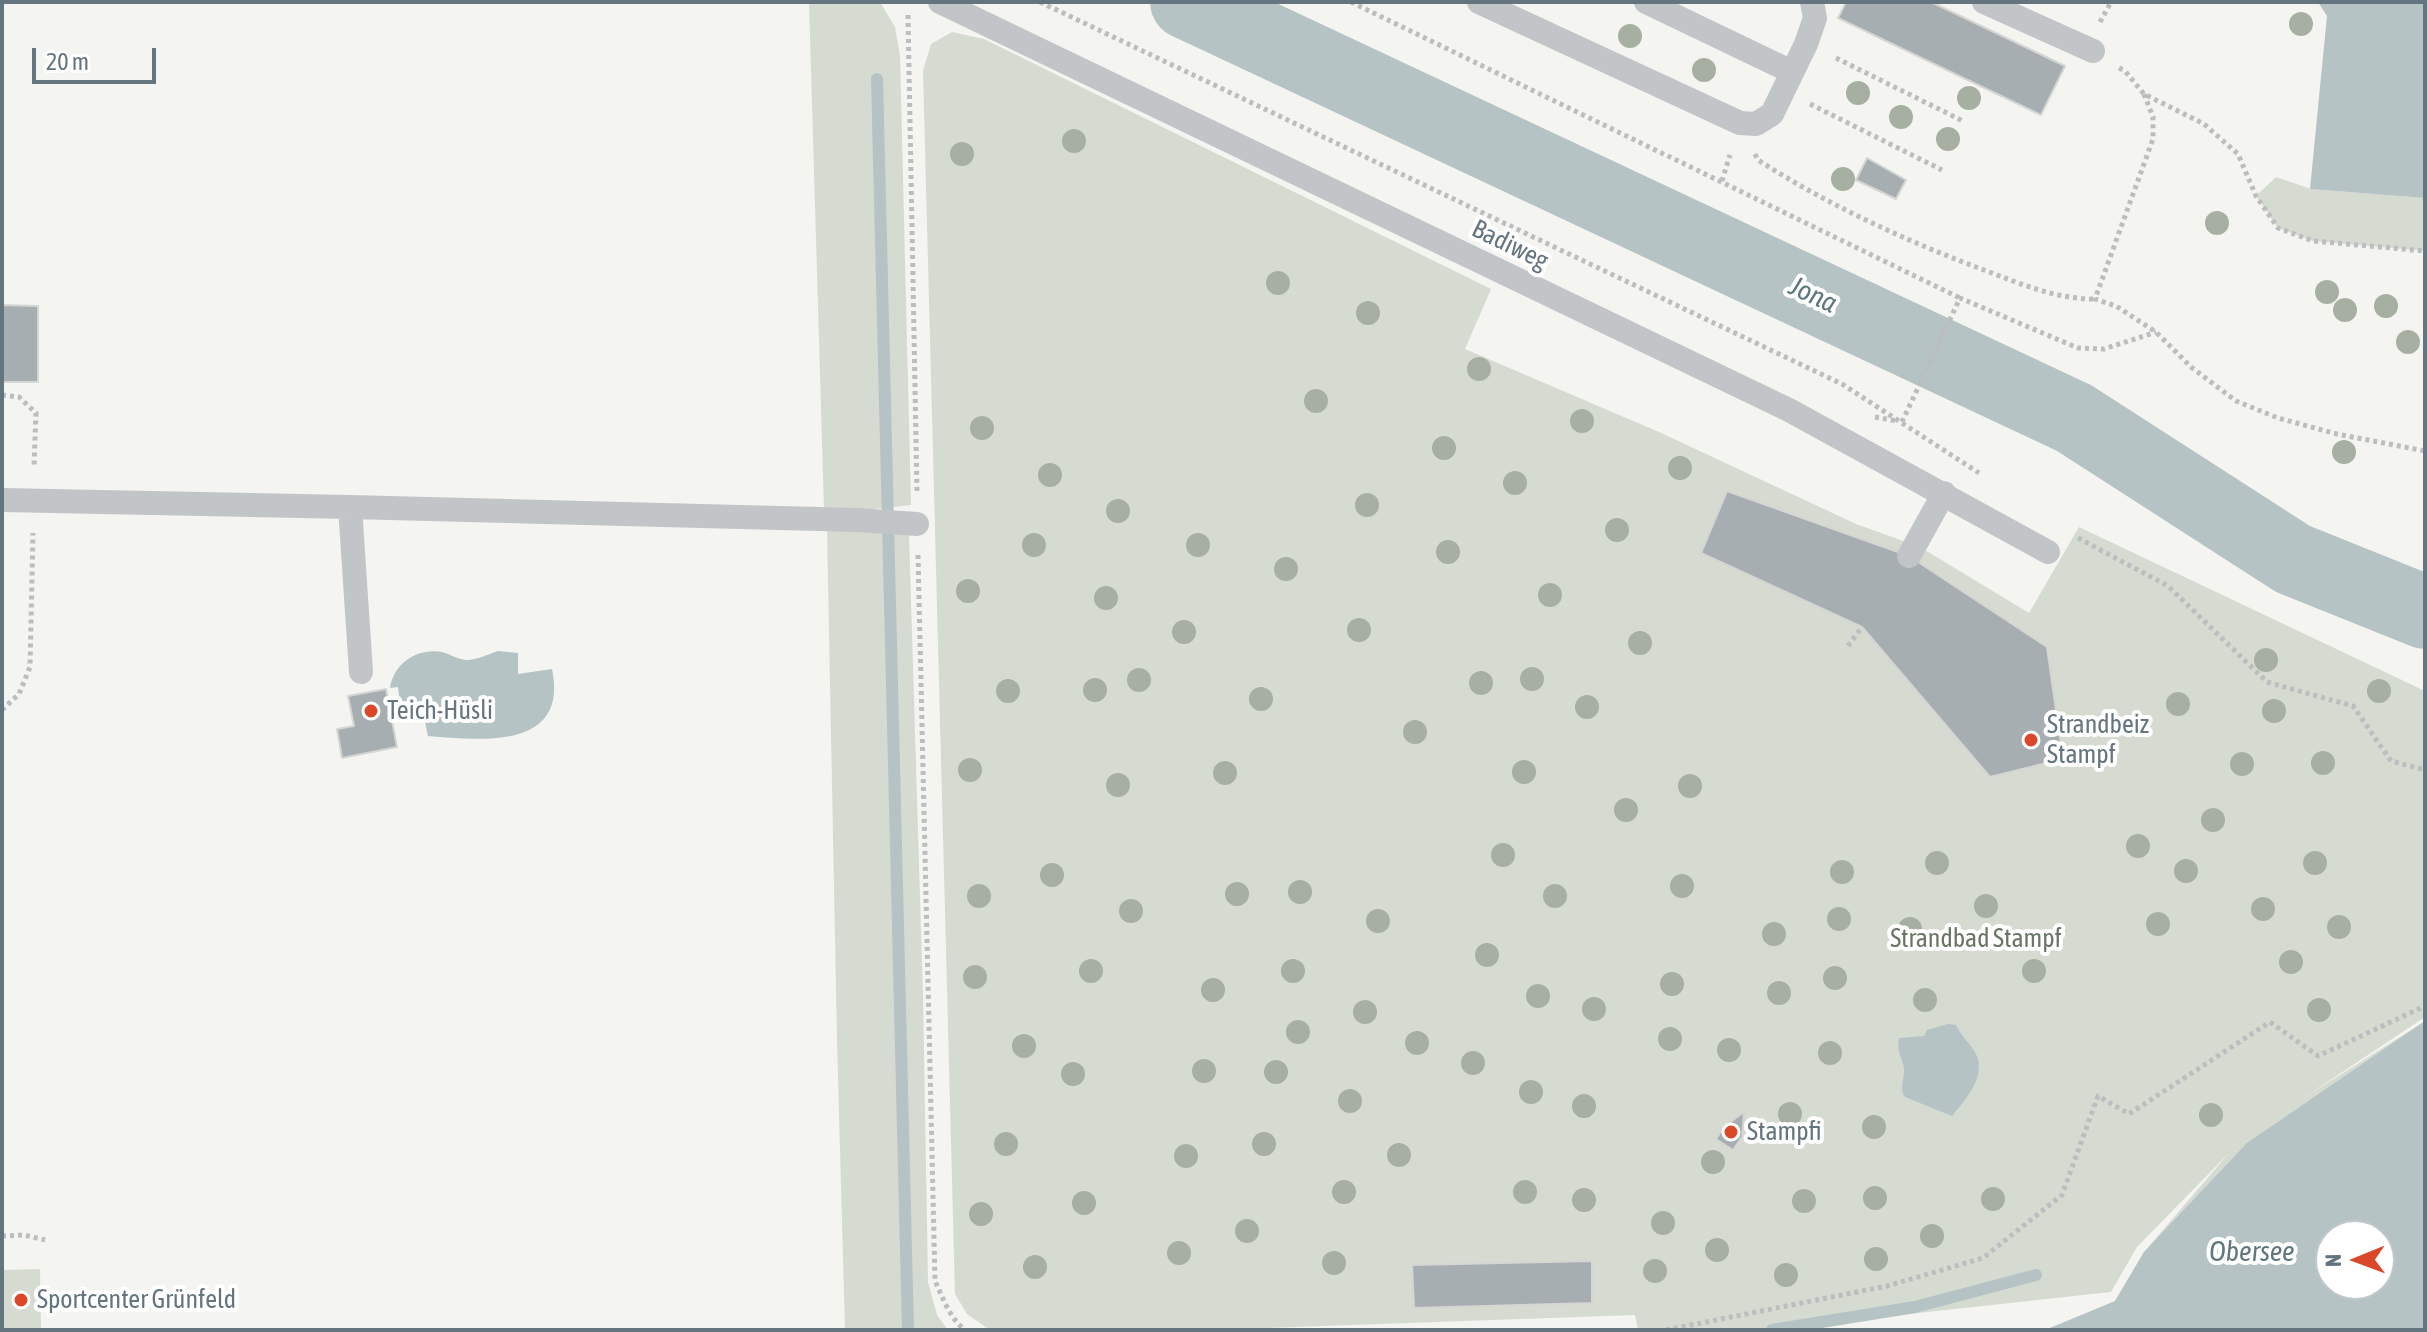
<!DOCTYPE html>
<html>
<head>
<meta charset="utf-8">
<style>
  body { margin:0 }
  #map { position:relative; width:2427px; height:1332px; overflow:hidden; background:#f4f4f0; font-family:"Asap Condensed",sans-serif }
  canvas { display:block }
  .frame { position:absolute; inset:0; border:4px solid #647580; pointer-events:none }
  .north { position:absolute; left:2315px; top:1220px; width:80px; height:80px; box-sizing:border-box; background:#fff; border:2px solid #c1c8cc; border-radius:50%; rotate:269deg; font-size:22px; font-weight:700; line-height:32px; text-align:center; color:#647580 }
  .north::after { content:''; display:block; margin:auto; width:28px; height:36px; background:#db4729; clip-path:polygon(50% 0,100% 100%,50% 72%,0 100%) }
  .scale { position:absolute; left:32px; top:48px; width:124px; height:36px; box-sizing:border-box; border:4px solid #647580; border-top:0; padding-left:10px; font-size:24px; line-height:28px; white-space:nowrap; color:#647580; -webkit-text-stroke:6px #fff; paint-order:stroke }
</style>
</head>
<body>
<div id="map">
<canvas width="2427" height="1332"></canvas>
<div class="frame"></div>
<div class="north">N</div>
<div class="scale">20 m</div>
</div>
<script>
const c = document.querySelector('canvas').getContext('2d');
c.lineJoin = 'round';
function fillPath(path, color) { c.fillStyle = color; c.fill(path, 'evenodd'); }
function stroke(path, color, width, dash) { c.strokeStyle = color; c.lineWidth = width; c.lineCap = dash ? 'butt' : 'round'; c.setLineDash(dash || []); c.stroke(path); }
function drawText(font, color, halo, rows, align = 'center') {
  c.font = font + ' "Asap Condensed",sans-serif'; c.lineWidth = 8; c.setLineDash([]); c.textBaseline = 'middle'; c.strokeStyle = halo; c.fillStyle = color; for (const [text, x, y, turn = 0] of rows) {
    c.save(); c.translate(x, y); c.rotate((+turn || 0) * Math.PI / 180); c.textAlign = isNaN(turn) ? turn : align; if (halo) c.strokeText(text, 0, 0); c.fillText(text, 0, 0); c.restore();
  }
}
fillPath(new Path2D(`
  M809,2H880L895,27L900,55L911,505L876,509H824Z
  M952,32L984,39L1491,289L1465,349L1659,432L1856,524L1920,547L2029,613L2079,527L2425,691V1017L2302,1099L2425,1021V1330L2115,1301L2144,1252L2229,1153L2137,1247L2111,1292L1762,1330H1638L1635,1315L1210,1330H990L967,1314L955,1294L923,71L931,44ZM2331,1236H2379V1284H2331Z
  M2276,177L2311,189L2425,198V251L2313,241L2278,228L2256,196Z
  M827,529L909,534L923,996L928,1282L937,1315L948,1330H845L837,1041Z
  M40,1269L41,1330H2V1270Z`), '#d5dbd1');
fillPath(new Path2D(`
  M2318,2H2425V198L2310,189L2327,16Z
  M498,651L518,653V674L552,669C569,751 480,740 428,736L422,708L401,711L398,687L390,688C394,663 417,648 442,652C450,654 459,660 467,660C476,660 489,654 498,651Z
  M2425,1021V1330H2045L2115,1301L2144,1252L2247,1143ZM2379,1236V1284H2331V1236Z
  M1948,1024L1956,1025C1961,1036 1969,1042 1975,1052C1988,1075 1966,1099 1952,1116L1905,1097C1898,1086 1907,1076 1903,1064C1900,1054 1897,1050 1899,1038L1924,1036L1927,1030Z`), '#b5c3c5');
stroke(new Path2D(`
  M877,79L908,1330
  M1772,1330L1915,1307L2036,1275`), '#b5c3c5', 12);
stroke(new Path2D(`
  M1187,2L2074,418L2293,559L2425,612`), '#b5c3c5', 74);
const building = new Path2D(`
  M1846,2H1931L2065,66L2041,115L1838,18Z
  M1867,158L1906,180L1896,199L1856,180Z
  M2,305L38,306V382H2Z
  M1727,491L1909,556L2047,647L2063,759L1990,777L1862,627L1701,553Z
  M386,689L397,747L342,758L337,729L354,726L348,696Z
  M1744,1112L1742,1137L1733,1150L1716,1139L1724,1127Z
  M1592,1261V1303L1414,1308L1412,1265Z`);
fillPath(building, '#a6aeb2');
stroke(building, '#d5d5d3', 2);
stroke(new Path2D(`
  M1040,2L1842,384L1979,473
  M1351,2L1960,298
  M908,15L917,493
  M2100,22L2111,2
  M1836,58L1963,121
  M2119,68L2125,71L2144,94L2204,124L2238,154L2256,196L2278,228L2313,241L2425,251
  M2144,94L2153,117V139L2095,299L2116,306L2156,332L2191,367L2236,401L2278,418L2337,434L2425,451
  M1810,104L1942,170
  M1755,154L1758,160C1828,205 1906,241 1984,270C2021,284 2055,299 2095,299
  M1722,181L1730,155
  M2,395L19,397L36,413L34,467
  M1875,417L1897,421
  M1902,422L1960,298L2078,348L2104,349L2156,332
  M2078,538L2168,586L2267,682L2353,706L2391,761L2425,770
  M918,555L935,1281C943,1298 950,1319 965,1330
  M1848,646L1862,627
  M2,710L19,694L30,667L33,533
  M2,1236L24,1235L45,1240
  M1666,1330L1887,1286L1983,1258L2062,1195L2098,1096L2129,1114L2270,1022L2318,1056L2425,1006`), '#bbbdbf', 5, [4, 4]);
stroke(new Path2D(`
  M940,2L1789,410L2048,552
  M1479,2L1740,123L1756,124L1772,114L1806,44L1815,18L1812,2
  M1646,2L1792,72
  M1984,2L2093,51
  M2,500L350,507L361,672
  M350,507L857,520L917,524
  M1909,556L1944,493`), '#c2c5c8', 24);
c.fillStyle = '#a7afa2';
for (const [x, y] of [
  [2301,24],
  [1630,36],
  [1704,70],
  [1858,93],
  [1969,98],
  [1901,117],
  [1948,139],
  [1074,141],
  [962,154],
  [1843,179],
  [2217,223],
  [1278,283],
  [2327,292],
  [2386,306],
  [2345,310],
  [1368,313],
  [2408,342],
  [1479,369],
  [1316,401],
  [1582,421],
  [982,428],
  [1444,448],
  [2344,452],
  [1680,468],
  [1050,475],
  [1515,483],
  [1367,505],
  [1118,511],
  [1617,530],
  [1034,545],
  [1198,545],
  [1448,552],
  [1286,569],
  [968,591],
  [1550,595],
  [1106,598],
  [1359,630],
  [1184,632],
  [1640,643],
  [2266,660],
  [1532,679],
  [1139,680],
  [1481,683],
  [1095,690],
  [1008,691],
  [2379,691],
  [1261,699],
  [2178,704],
  [1587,707],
  [2274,711],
  [1415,732],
  [2323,763],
  [2242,764],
  [970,770],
  [1524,772],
  [1225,773],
  [1118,785],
  [1690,786],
  [1626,810],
  [2213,820],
  [2138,846],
  [1503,855],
  [1937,863],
  [2315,863],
  [2186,871],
  [1842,872],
  [1052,875],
  [1682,886],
  [1300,892],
  [1237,894],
  [979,896],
  [1555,896],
  [1986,906],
  [2263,909],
  [1131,911],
  [1839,919],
  [1378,921],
  [2158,924],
  [2339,927],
  [1910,929],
  [1774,934],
  [1487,955],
  [2291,962],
  [1091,971],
  [1293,971],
  [2034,971],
  [975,977],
  [1835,978],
  [1672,984],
  [1213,990],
  [1779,993],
  [1538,996],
  [1925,1000],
  [1594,1009],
  [2319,1010],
  [1365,1012],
  [1298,1032],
  [1670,1039],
  [1417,1043],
  [1024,1046],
  [1729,1050],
  [1830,1053],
  [1473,1063],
  [1204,1071],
  [1276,1072],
  [1073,1074],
  [1531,1092],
  [1350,1101],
  [1584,1106],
  [1790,1114],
  [2211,1115],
  [1874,1127],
  [1006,1144],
  [1264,1144],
  [1399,1155],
  [1186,1156],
  [1713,1162],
  [1344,1192],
  [1525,1192],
  [1875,1198],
  [1993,1199],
  [1584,1200],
  [1804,1201],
  [1084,1203],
  [981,1214],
  [1663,1223],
  [1247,1231],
  [1932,1236],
  [1717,1250],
  [1179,1253],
  [1876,1259],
  [1334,1263],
  [1035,1267],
  [1655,1271],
  [1786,1275]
]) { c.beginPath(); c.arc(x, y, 12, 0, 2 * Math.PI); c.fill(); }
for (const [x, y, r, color] of [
  [371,711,8,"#db4729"],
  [2031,740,8,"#db4729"],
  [1731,1132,8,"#db4729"],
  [21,1300,8,"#db4729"]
]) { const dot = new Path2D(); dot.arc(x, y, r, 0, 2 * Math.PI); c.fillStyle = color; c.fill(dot); stroke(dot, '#fff', 3); }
drawText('26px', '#647580', '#fff', [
  ["Badiweg",1510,245,26]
]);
drawText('26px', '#647580', '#fff', [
  ["Teich-Hüsli",387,711],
  ["Strandbeiz",2047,725],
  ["Stampf",2047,755],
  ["Stampfi",1747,1132],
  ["Sportcenter Grünfeld",37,1300]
], 'left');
drawText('26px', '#687763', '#fff', [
  ["Strandbad Stampf",1976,939]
]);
drawText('italic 28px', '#5f777e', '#fff', [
  ["Jona",1813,295,25],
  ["Obersee",2252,1252]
]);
</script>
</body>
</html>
